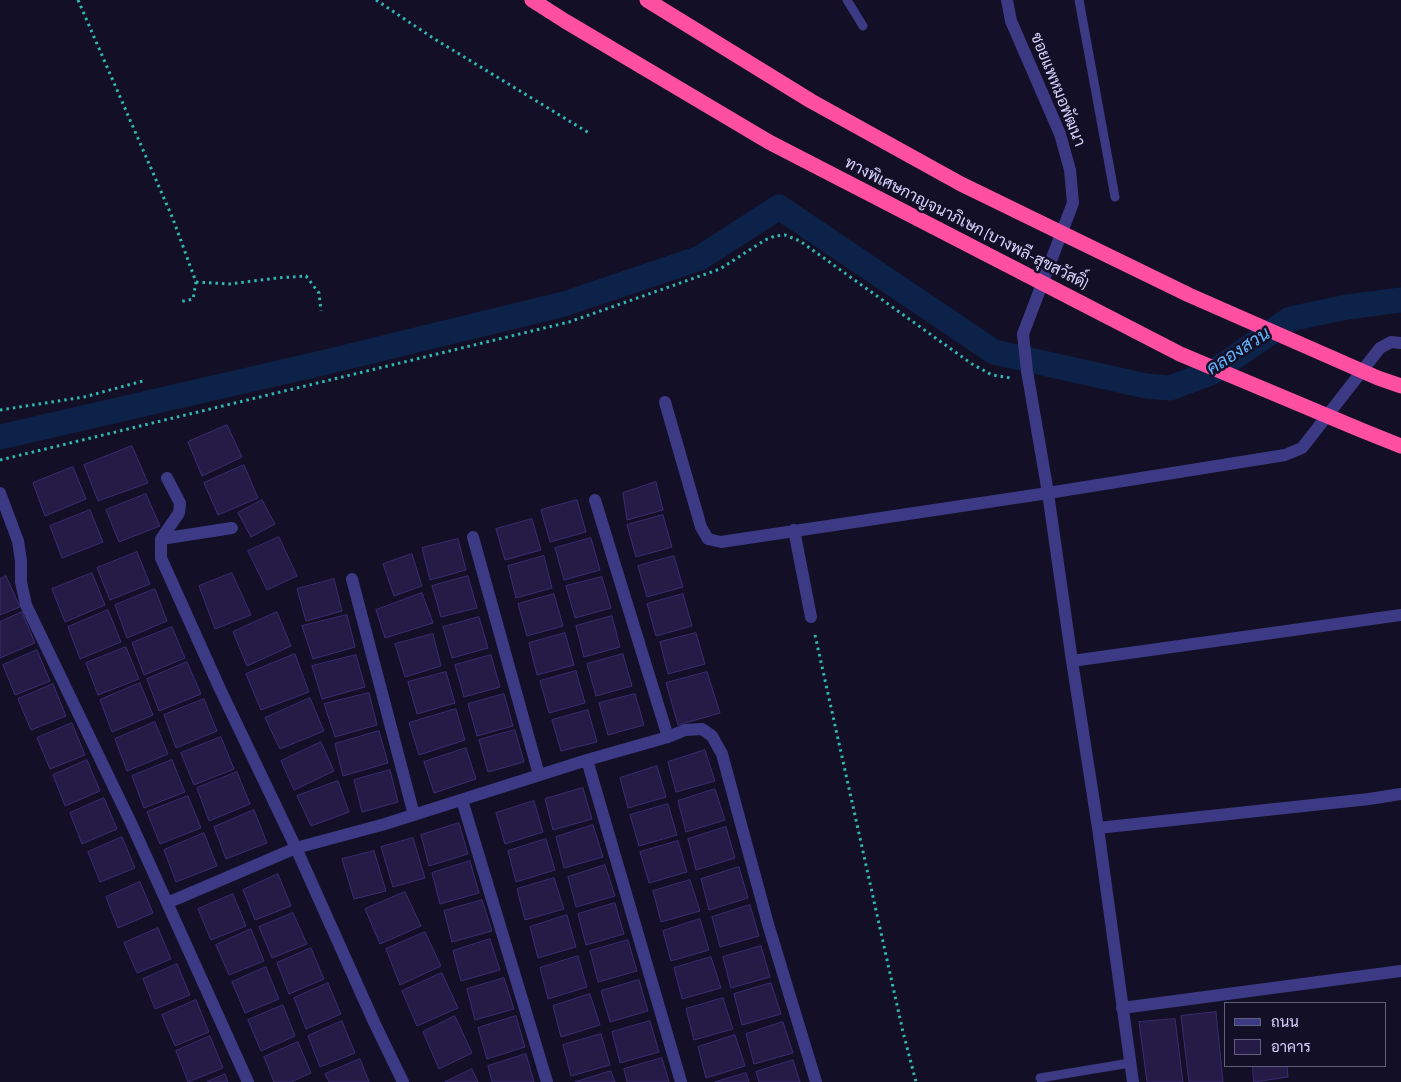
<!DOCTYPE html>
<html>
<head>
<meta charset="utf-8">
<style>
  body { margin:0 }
  #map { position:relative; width:1401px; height:1082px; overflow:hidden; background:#130f26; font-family:"Sofia Sans Condensed",Sarabun,sans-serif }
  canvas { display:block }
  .legend { position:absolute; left:1224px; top:1002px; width:162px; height:65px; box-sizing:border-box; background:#130f26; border:1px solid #625e7d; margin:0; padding:6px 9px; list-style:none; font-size:15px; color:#d9d4ff }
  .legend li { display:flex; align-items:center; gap:10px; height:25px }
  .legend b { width:25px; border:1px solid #625e7d }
</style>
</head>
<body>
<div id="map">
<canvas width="1401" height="1082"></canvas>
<ul class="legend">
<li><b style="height:6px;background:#3d3a85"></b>ถนน</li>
<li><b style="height:14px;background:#241b47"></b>อาคาร</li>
</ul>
</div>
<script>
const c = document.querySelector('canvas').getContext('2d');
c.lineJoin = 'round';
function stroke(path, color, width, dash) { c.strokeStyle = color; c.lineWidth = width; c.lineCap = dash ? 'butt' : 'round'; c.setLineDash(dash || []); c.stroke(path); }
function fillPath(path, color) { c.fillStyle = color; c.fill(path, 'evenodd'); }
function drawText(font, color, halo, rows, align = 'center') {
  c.font = font + ' "Sofia Sans Condensed",Sarabun,sans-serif'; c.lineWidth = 5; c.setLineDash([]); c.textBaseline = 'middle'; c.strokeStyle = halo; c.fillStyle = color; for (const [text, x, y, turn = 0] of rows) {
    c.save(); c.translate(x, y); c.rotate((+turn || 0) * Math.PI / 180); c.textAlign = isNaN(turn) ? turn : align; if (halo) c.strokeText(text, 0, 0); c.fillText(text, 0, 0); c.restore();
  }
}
stroke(new Path2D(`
  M0,437L322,363L564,304L700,258L779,207L994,352L1146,386L1170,388L1213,372L1290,319L1347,307L1401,300`), '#0c2248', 25);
const building = new Path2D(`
  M227,425L242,457L202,476L188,442Z
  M132,446L148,483L98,501L84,465Z
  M244,465L258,498L218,515L204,483Z
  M73,467L86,499L45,516L33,483Z
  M656,482L663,510L627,520L623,493Z
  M146,494L160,526L119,542L106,510Z
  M262,500L275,524L251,537L238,513Z
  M577,500L586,532L550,542L541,510Z
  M90,510L103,542L62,558L50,526Z
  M663,515L672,547L636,557L627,525Z
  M532,519L541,550L505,560L496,529Z
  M279,537L297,576L267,590L248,551Z
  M591,538L600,570L564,580L555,548Z
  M458,539L466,570L430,580L422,548Z
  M137,552L150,584L110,600L97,568Z
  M412,554L422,586L394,596L383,564Z
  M544,556L552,588L516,598L508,566Z
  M674,556L683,587L647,597L638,566Z
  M92,573L105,605L65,622L52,589Z
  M232,573L251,615L215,629L199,586Z
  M6,576L20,607L0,615V579Z
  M468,576L477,608L441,617L432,586Z
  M602,577L611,608L575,618L566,586Z
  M334,579L342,611L306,621L297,589Z
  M155,589L167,621L127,638L115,605Z
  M422,593L433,623L385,638L376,610Z
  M554,594L563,626L527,636L518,604Z
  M683,594L692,626L656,636L647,604Z
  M108,610L121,642L80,659L68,627Z
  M22,612L35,643L0,658V622Z
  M277,612L291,646L247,666L233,632Z
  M347,615L355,647L313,659L302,626Z
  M612,616L620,647L584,657L576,626Z
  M479,617L488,648L452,658L443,627Z
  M172,627L185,658L144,675L132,643Z
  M565,633L574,665L537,675L529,643Z
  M696,633L705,664L668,674L660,642Z
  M433,634L441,666L405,677L395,644Z
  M126,647L139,679L98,695L86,663Z
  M37,650L50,681L15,695L3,665Z
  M295,654L309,692L261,710L246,674Z
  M623,654L632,686L596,696L587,664Z
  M356,655L365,687L322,699L312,666Z
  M491,655L500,687L464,697L455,665Z
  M187,662L201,694L159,711L147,679Z
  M576,671L585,703L549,713L540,681Z
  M446,672L455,703L417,714L408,682Z
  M707,672L720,713L678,725L666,683Z
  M140,683L153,715L112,732L100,700Z
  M53,684L66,716L31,730L18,699Z
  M369,693L377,725L335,737L324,704Z
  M504,694L513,726L477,736L468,704Z
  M635,694L644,725L608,735L599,703Z
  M310,698L324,731L280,749L265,718Z
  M204,699L217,731L176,748L164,715Z
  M456,709L465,740L419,755L409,723Z
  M588,710L597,742L561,751L552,720Z
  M155,722L168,754L127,771L115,739Z
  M72,723L85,755L50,769L37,738Z
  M515,730L524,762L488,772L479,740Z
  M379,731L388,763L343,776L335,744Z
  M221,737L234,769L194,785L181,753Z
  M321,742L334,771L294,790L281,761Z
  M466,748L476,779L434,793L424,762Z
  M705,750L715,781L676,792L668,762Z
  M87,760L100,791L65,806L53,775Z
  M172,760L185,792L144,808L132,776Z
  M657,766L666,797L628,808L620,778Z
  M390,770L398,802L362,812L354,780Z
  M237,772L250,804L209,821L197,788Z
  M338,781L349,812L311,826L297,796Z
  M583,788L592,819L553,830L545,799Z
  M715,789L725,820L686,832L678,801Z
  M188,796L201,828L160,844L147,812Z
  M104,798L117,829L82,844L70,813Z
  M534,801L543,832L505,844L496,813Z
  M668,804L677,835L639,846L630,815Z
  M254,810L267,843L226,859L214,827Z
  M459,823L468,854L429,866L421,835Z
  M593,825L603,857L564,868L556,837Z
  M726,827L735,858L696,870L688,839Z
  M204,833L217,866L176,882L164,850Z
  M122,837L135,868L100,882L88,852Z
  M413,838L425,878L393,887L381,847Z
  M546,839L555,870L516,882L508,851Z
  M678,841L687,872L649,883L640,852Z
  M374,851L386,891L354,899L342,859Z
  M470,861L479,893L440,904L432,873Z
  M605,865L615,896L576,907L568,877Z
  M739,867L748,898L709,910L701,879Z
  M278,874L291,906L255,920L243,890Z
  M554,878L564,909L525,920L517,889Z
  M690,880L700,911L661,922L653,891Z
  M140,882L153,913L118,928L106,897Z
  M405,892L421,926L380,944L365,909Z
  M233,894L246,926L211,940L198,909Z
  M482,900L492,931L452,942L444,911Z
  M615,903L624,934L586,945L578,914Z
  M750,905L759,936L720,947L712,917Z
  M293,913L307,944L272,958L259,927Z
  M567,915L576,947L538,958L530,927Z
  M700,919L709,950L671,961L663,931Z
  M158,928L171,959L137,973L124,943Z
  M251,929L264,961L229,975L216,945Z
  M425,932L441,966L400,985L386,949Z
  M490,939L500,970L461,981L453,951Z
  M628,940L637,971L598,982L590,951Z
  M761,946L770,977L731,988L723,957Z
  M311,948L324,979L289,994L277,963Z
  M578,956L587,987L548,999L540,968Z
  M711,957L721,988L682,999L674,968Z
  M177,964L190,995L155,1009L143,979Z
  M266,967L279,999L245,1013L232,982Z
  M442,973L458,1008L417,1026L402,991Z
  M504,978L514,1009L475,1020L467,989Z
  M639,980L648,1011L610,1022L601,991Z
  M328,983L341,1014L306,1029L294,998Z
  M771,983L781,1014L742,1025L734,994Z
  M590,994L600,1025L561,1037L553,1006Z
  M723,998L733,1029L694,1040L686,1009Z
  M196,1000L209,1032L175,1046L162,1015Z
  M283,1005L295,1036L261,1051L248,1020Z
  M1216,1012L1223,1082H1189L1181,1016Z
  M455,1016L472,1053L439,1069L423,1032Z
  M516,1016L525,1047L487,1059L478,1028Z
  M1175,1019L1183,1082H1147L1139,1022Z
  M342,1021L355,1053L320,1067L308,1036Z
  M650,1021L659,1052L620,1063L612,1032Z
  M783,1022L793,1053L754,1064L746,1034Z
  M601,1034L610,1065L571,1076L563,1045Z
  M735,1035L745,1066L706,1078L698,1047Z
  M210,1036L223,1068L188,1082L176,1051Z
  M298,1042L311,1073L291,1082H274L264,1057Z
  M526,1054L534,1082H492L488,1066Z
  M662,1058L669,1082H627L624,1069Z
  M360,1059L369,1082H329L325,1074Z
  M793,1060L800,1082H759L756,1072Z
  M1253,1066H1287L1288,1077L1254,1082Z
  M472,1069L478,1082H445Z
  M611,1071L615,1082H575Z
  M746,1073L749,1082H715Z
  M225,1074L228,1082H207Z`);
fillPath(building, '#241b47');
stroke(building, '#3b2d73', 1);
stroke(new Path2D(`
  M78,0L173,219L196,282L193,299L179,302
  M376,0L433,38L589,133
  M196,282L229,284L277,278L306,276L319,293L321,311
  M0,410L84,397L143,381
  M0,460L569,322L720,269L765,240L775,236L785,235L800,241L972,364L992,375L1011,378
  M815,635L903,1032L916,1082`), '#2fb8b0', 3, [2.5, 4]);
stroke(new Path2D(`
  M847,0L863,26
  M1079,0L1115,197
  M1040,1078L1130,1063`), '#3d3a85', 9);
stroke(new Path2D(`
  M1023,334L1027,371L1048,493L1072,661L1098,828L1133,1082
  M665,402L701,527L708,539L721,542L1048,493L1285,455L1302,448L1380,348L1391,342L1401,343
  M167,478L180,503L179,513L161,539V558L220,689L296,848L374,1022L403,1082
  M0,493L18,541L21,561V582L26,605L131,823L248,1082
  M595,500L668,737
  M794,530L811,617
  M473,537L539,775
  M161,539L232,528
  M352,579L414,815
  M1072,661L1401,615
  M587,760L681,1082
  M462,800L547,1082
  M1098,828L1369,799L1401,794
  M167,903L296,848L385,824L587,760L668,737L685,730L702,729L712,736L722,754L768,924L816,1082
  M1122,1008L1401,971`), '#3d3a85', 12);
stroke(new Path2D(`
  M1007,0L1011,21L1060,134L1070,170L1073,203L1023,334`), '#3d3a85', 12);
stroke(new Path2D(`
  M532,0L565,21L769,142L1180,354L1361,430L1401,446
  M647,0L811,101L961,184L1189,295L1378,378L1401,386`), '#ff4fa3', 15);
drawText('16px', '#d9d4ff', '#130f26', [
  ["ซอยแพหมอพัฒนา",1057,90,68],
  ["ทางพิเศษกาญจนาภิเษก (บางพลี-สุขสวัสดิ์)",966,224,27]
]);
drawText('italic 18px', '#62b6ff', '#130f26', [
  ["คลองสวน",1239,352,-33]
]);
</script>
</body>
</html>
